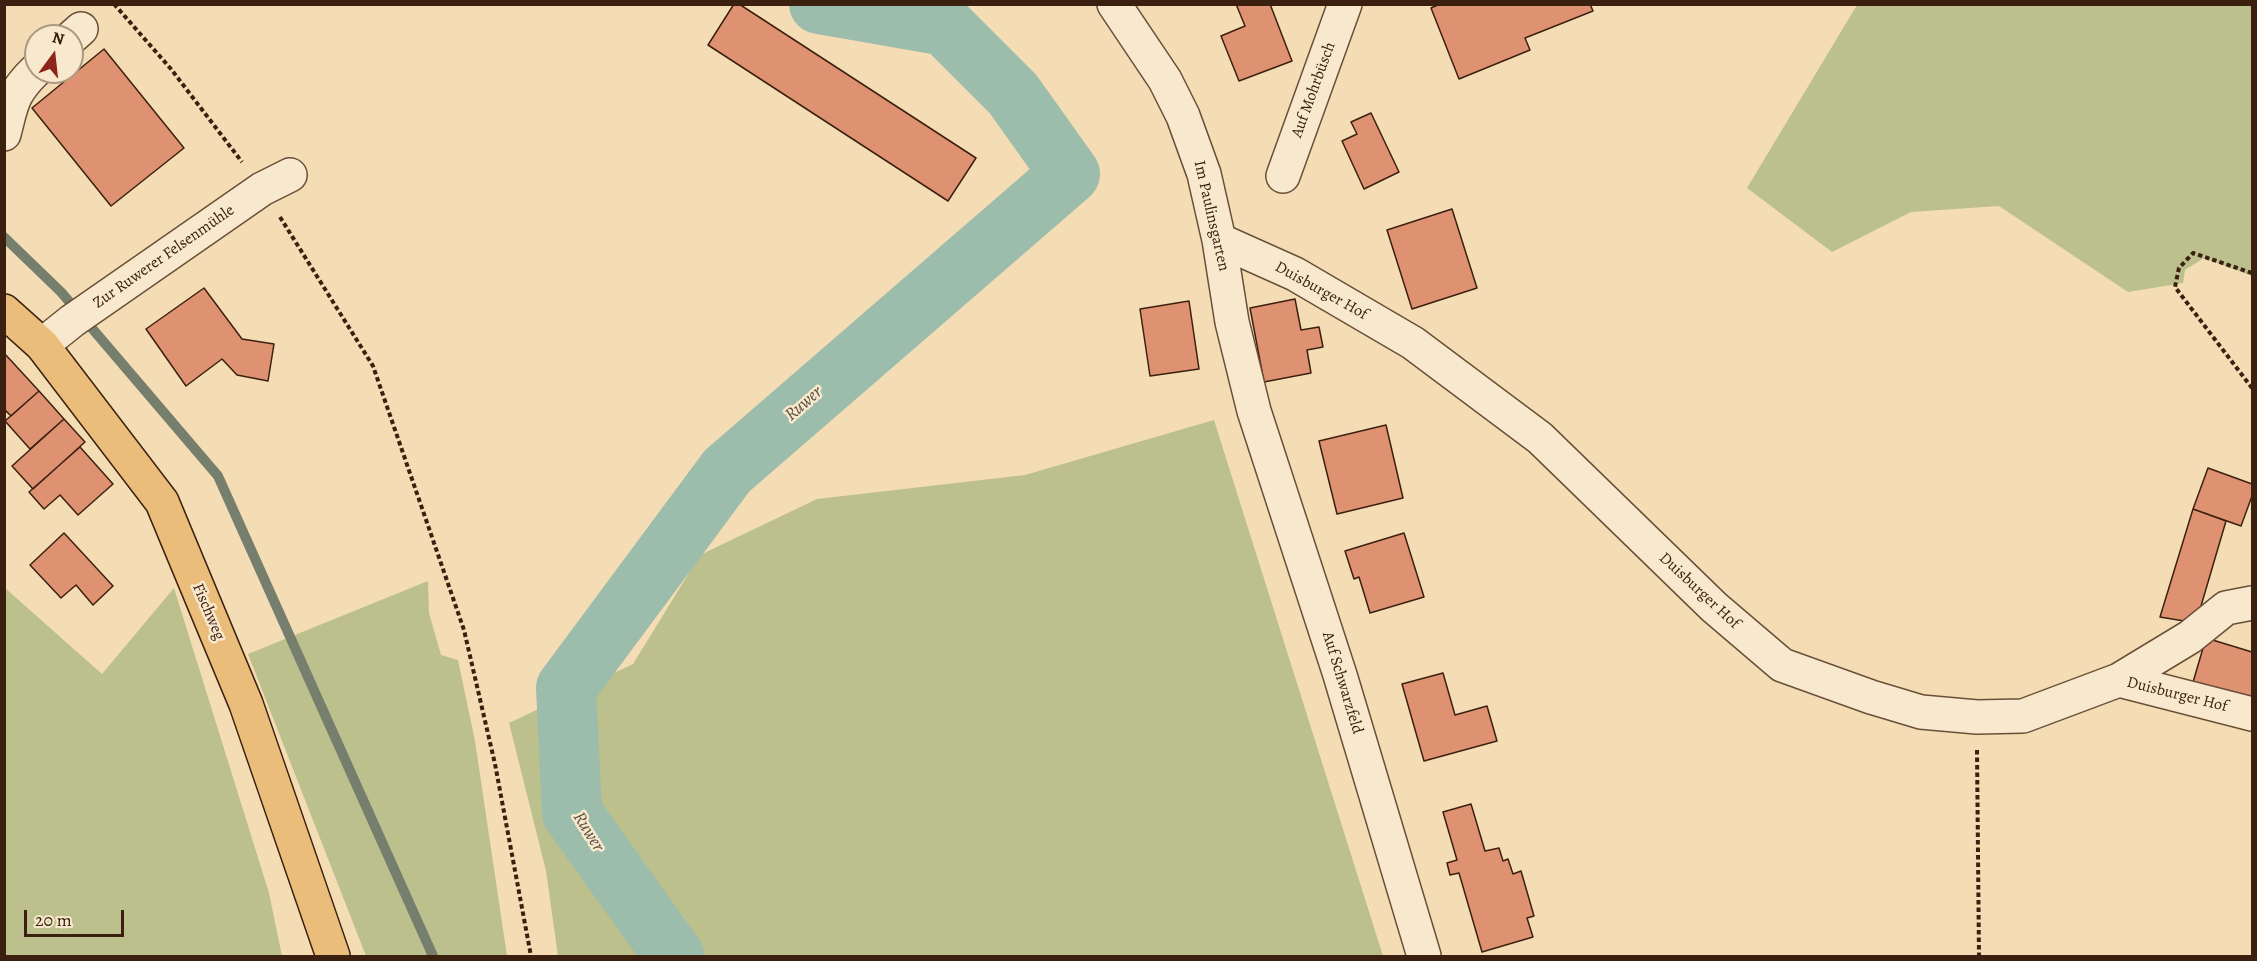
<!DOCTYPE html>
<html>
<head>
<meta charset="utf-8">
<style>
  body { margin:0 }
  #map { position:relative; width:2257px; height:961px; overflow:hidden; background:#f4ddb4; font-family:Alegreya,serif }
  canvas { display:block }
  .frame { position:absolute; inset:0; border:6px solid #3c200f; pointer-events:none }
  .north { position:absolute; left:24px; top:24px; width:60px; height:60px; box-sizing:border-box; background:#f8e9ce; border:2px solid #ad9982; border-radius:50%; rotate:15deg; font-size:16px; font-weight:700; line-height:24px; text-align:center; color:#3c200f }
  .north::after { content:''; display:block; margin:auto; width:21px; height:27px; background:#8f2418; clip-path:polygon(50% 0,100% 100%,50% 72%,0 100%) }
  .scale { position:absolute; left:24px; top:910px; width:100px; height:27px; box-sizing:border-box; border:3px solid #3c200f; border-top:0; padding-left:8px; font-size:18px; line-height:21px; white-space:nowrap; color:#3c200f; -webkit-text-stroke:4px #f8e9ce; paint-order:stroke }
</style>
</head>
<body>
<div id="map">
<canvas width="2257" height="961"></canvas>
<div class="frame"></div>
<div class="north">N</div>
<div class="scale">20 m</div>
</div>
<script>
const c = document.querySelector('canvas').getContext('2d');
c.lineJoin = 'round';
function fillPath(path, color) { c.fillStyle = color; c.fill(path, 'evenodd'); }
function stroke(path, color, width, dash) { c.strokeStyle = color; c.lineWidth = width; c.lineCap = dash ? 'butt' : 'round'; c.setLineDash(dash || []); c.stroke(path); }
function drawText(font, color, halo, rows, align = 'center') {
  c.font = font + ' Alegreya,serif'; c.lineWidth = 5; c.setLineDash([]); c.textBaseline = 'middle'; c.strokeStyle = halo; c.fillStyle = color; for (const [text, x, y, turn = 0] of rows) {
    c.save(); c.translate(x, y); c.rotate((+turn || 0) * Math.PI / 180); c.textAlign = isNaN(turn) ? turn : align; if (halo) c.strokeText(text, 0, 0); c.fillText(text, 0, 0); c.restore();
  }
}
fillPath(new Path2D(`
  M1857,5H2252V276L2204,258L2185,270L2183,283L2128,292L1999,206L1911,212L1832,252L1747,188Z
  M1214,420L1383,956H558L546,871L509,723L633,664L700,555L817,499L1025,475Z
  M428,581L429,613L441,655L458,660L475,741L507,956H366L248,654Z
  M5,588L102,674L174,588L269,893L282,956H5Z`), '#bcc08c');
stroke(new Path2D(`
  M4,237L61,292L218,476L433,956`), '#767e6d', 10);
stroke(new Path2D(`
  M674,956L572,813L566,688L727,471L1070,174L1013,94L945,26L819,4`), '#9cbcac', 60);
const building = new Path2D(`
  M734,4H739L976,158L948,201L708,45Z
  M1236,4H1270L1292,61L1239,81L1221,36L1245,26Z
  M1440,4H1590L1593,11L1525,38L1530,50L1459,79L1431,8Z
  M104,49L184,148L111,206L32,108Z
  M1371,113L1399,172L1364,189L1342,141L1357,134L1351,122Z
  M1452,209L1477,288L1412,309L1387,230Z
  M204,288L242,339L274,344L268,381L237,375L222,359L186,386L146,329Z
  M1295,299L1301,330L1319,327L1323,347L1307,350L1311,373L1264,382L1250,308Z
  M1189,301L1199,369L1150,376L1140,309Z
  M4,353L39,391L11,416L4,409Z
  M39,391L64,419L30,449L5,421Z
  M64,419L85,442L33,489L12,466Z
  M1386,425L1403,498L1337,514L1319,441Z
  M80,447L113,484L78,515L60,495L44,509L29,492Z
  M2208,468L2252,484V496L2241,526L2193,509Z
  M2193,509L2226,521L2196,623L2160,617Z
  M64,533L113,586L93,605L76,585L61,598L30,565Z
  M1404,533L1424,597L1370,613L1359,577L1354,579L1345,551Z
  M2206,638L2252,652V706L2191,689Z
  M1443,673L1455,715L1487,706L1497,741L1424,761L1402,684Z
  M1471,804L1485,851L1499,848L1503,861L1508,859L1513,874L1521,871L1534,916L1527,918L1533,937L1482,952L1459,873L1450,875L1447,863L1457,860L1443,812Z`);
fillPath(building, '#de9272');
stroke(building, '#3c200f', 1.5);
const minor = new Path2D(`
  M1114,4L1165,80L1183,116L1204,174L1219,240L1232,322L1254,411L1340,675L1424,956
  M72,37L81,29
  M4,134C12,103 12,93 36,70
  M1283,176L1345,4
  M1219,240L1295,274L1413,343L1540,438L1714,607L1782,665L1871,697L1921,712L1977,717L2023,716L2119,680L2252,714
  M42,345L72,321L262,189L290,175
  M2119,680L2190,637L2226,608L2252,603`);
const major = new Path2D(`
  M4,311L42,345L162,502L246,704L333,956`);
stroke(minor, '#6a4f38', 36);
stroke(major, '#3c200f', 36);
stroke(new Path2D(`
  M114,4L171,69L242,162
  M280,217L373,366L464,630L495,764L531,956
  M2252,273L2193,253L2179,268L2175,287L2252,388
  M1977,750L1979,956`), '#3c200f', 4, [4.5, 3]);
stroke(minor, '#f8e9ce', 33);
stroke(major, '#eabe7a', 33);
drawText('16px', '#3c200f', '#f8e9ce', [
  ["Auf Mohrbüsch",1314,90,-70],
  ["Im Paulinsgarten",1211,216,77],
  ["Zur Ruwerer Felsenmühle",164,257,-35],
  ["Duisburger Hof",1321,291,29],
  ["Duisburger Hof",1699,591,43],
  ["Fischweg",208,612,67],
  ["Auf Schwarzfeld",1342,683,73],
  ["Duisburger Hof",2177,695,14]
]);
drawText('italic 18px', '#594f3e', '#f8e9ce', [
  ["Ruwer",804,404,-41],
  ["Ruwer",588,832,58]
]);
</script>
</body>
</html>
